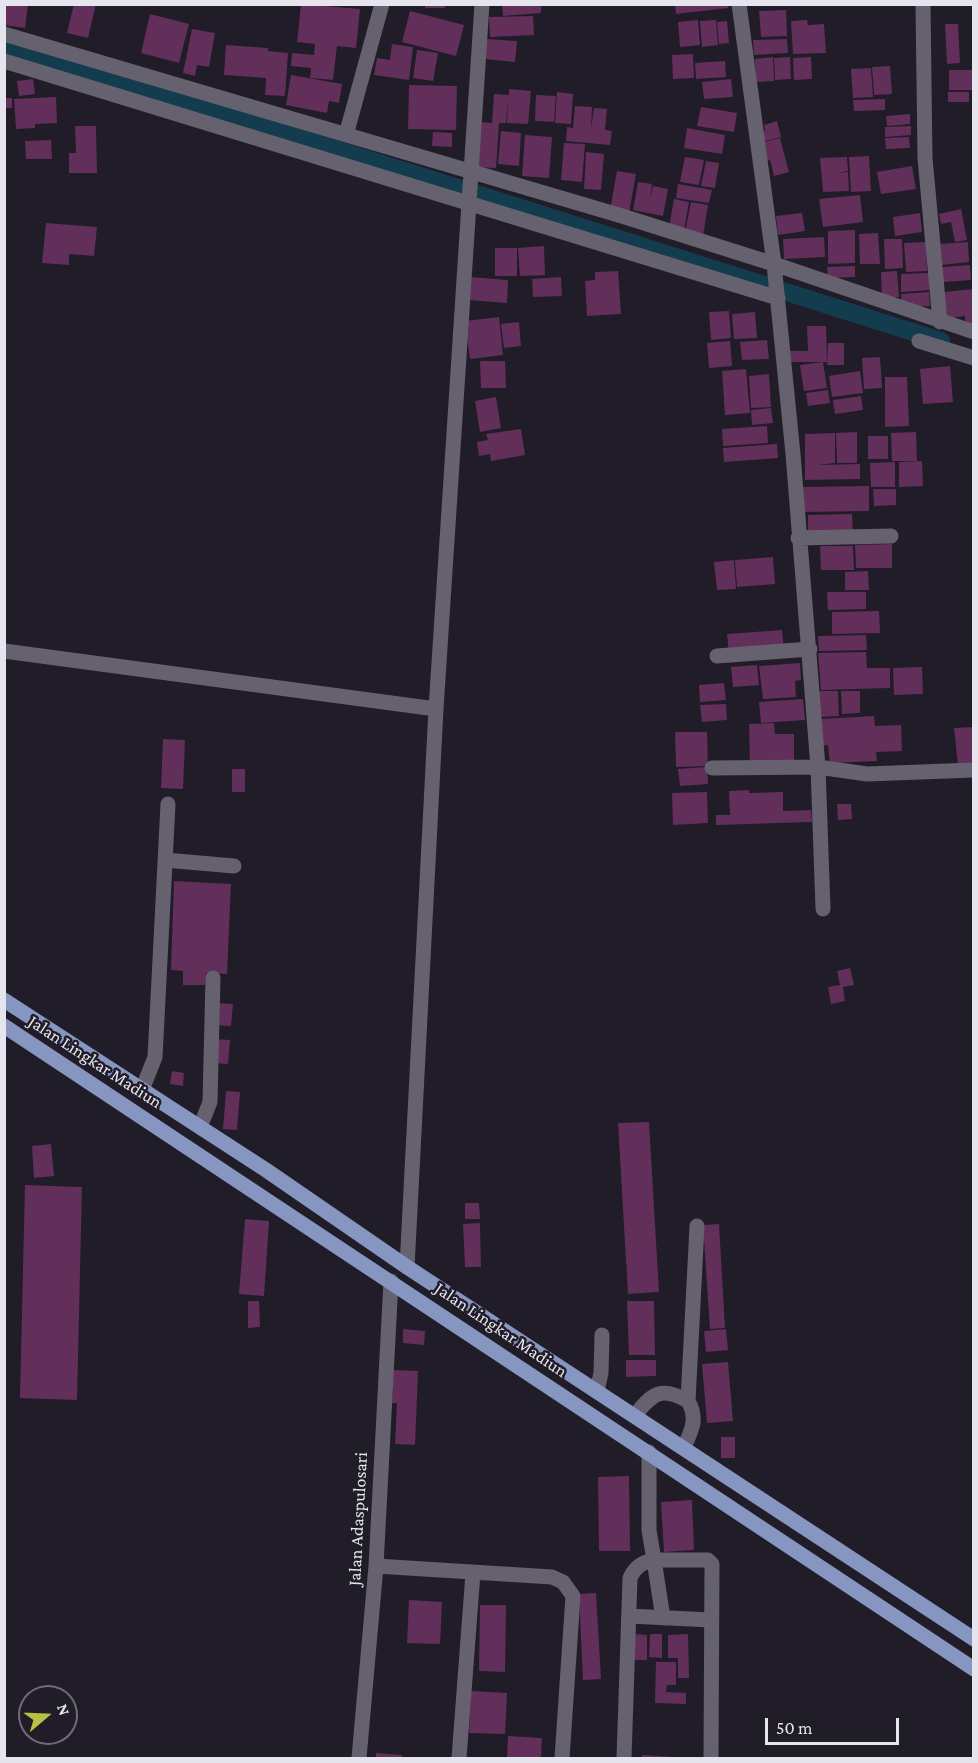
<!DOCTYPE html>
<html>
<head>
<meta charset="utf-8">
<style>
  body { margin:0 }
  #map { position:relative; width:978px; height:1763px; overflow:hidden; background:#201c28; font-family:"Crimson Pro",serif }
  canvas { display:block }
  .frame { position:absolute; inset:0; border:6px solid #e6e4ed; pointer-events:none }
  .north { position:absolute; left:18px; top:1685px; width:60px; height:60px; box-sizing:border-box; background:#201c28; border:2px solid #6f6c77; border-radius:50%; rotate:71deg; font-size:16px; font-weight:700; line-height:24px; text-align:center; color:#e6e4ed }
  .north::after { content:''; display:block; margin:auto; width:21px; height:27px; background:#bac045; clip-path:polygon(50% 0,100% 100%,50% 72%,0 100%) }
  .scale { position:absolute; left:765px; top:1718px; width:134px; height:27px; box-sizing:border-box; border:3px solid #e6e4ed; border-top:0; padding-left:8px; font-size:18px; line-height:21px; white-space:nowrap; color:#e6e4ed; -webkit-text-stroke:4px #201c28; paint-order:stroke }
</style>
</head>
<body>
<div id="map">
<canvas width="978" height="1763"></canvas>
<div class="frame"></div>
<div class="north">N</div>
<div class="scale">50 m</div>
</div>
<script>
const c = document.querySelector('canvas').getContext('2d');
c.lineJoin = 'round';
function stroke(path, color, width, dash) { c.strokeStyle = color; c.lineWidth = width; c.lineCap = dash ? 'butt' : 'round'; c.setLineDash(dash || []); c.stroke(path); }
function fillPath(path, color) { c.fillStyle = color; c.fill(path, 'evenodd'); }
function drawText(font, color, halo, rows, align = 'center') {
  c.font = font + ' "Crimson Pro",serif'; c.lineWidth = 5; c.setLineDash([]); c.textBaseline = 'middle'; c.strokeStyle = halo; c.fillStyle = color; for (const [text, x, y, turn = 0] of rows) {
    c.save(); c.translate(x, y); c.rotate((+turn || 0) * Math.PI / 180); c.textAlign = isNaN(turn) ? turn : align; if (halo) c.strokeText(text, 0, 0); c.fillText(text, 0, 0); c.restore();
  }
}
stroke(new Path2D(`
  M4,44L941,341`), '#133d4f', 18);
fillPath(new Path2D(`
  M4,4H28L25,28L4,25Z
  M74,4H96L88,38L67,33Z
  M301,4L360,9L356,48L337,46L333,80L310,78L311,68L291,66L292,53L314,55L315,44L297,42Z
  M425,4H444L445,8H425Z
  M502,4H541V13L503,16Z
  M675,4H727L728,8L676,14Z
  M786,10L787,36L761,37L759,11Z
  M410,11L464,25L456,56L402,42Z
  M150,14L189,24L179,63L141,53Z
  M533,16L534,35L490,37L489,17Z
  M698,20L700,45L680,47L678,22Z
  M716,20L718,45L702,47L700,21Z
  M807,20L808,25L824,24L826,53L793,54L791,21Z
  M727,21L729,43L719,44L717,22Z
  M945,24H958L960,63L947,64Z
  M192,29L215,33L209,67L197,65L195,76L183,73Z
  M486,39L517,41L515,62L485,59Z
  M787,39L788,53L754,55L753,40Z
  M392,44L413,47L409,80L374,75L377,58L390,60Z
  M226,45L268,48V51L288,53L285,96L265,95L266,78L224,75Z
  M417,50L438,53L433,81L413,78Z
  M693,54L694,78L673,79L672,55Z
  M773,57L774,81L756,82L755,59Z
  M790,57L791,79L775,80L774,58Z
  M811,57L812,79L794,80L793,58Z
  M725,61L726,77L696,79L695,63Z
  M890,66L892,94L874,95L872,67Z
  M871,68L873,97L853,98L851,69Z
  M949,70H974V90H949Z
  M291,75L342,84L339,103L329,101L327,113L286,105Z
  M33,79L35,94L19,96L17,81Z
  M731,79L733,97L704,99L702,82Z
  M409,85L457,86L456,130L408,129Z
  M509,89L531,91L528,124L507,123L508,99L506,123H499L496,168L477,167L480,122L492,123L494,94L509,95Z
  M557,92L573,94L571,124L555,123Z
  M948,92H969V102H948Z
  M536,95L556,96L554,122L535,121Z
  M56,97L57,123L35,124V128L16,129L14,99Z
  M4,98H12V108H4Z
  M885,99V110L854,111L853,100Z
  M575,106L592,107L591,129L594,108L607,109L605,130L612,131L610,145L566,141L567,127L573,128Z
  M701,107L737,113L734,132L697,126Z
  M910,114V124L887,126L886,116Z
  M777,121L781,137L762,142L759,132L765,131L764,125Z
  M75,126H96L97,173H69V153H76Z
  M911,126V135L885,137V127Z
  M687,128L725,135L722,154L684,148Z
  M501,131L521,133L519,166L498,164Z
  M433,132L452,133V147L432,146Z
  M525,135L552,137L549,178L522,176Z
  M909,137L910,148L886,149L885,138Z
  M780,138L789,172L774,176L770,160L765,161L760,143Z
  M51,140L52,159H26L25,141Z
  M564,143L585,144L582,182L561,180Z
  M586,152L604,154L601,190L584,189Z
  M869,156L871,191L851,192L849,157Z
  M685,157L704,160L699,185L680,182Z
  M847,157L848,171L837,173L848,172L849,191L823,192L820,158Z
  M706,161L719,163L715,188L701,186Z
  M912,166L916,189L881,194L877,172Z
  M617,171L636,174L629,213L610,210Z
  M638,182L652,184L650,199L653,186L668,189L663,216L633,210Z
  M678,184L712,190L709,203L676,198Z
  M860,195L863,222L823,227L819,199Z
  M674,199L689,202L684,231L669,228Z
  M691,202L708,205L703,236L685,233Z
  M961,209L967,240L955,242L951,222L941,224L939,214Z
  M802,213L805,231L778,235L776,216Z
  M920,213L922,232L895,236L893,217Z
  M46,223L97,227L94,256L69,254V265L42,263Z
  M855,230V263L828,264V231Z
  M878,233L880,264H860L859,234Z
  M824,237L825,257L784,259L783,239Z
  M884,239H902L903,268L885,269Z
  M926,242L927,271L906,272L904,243Z
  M968,242L969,262L941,265L939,244Z
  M544,246L545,275L520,276L518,248Z
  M495,248H517V276H495Z
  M970,265L971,280L943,282L942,267Z
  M855,266V277L828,278L827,267Z
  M618,271L621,314L587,316L585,281L595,280V272Z
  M897,271L899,297H882L881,272Z
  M929,273L930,290L901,292V274Z
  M470,277L508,280L507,303L468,300Z
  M561,277L562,296L533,297L532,279Z
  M974,289V328L966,329L965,316L947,318L944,292Z
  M929,292L930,306L902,307L901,294Z
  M729,311L731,338L711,340L709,312Z
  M755,312L757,338L734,339L732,314Z
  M499,317L503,355L470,359L465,321Z
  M519,322L521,346L504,348L501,324Z
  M807,326H826L827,362H789V351H808Z
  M767,340L769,359L742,360L740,342Z
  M730,341L732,366L709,368L707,343Z
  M828,343H844V365H827Z
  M880,357L882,388L864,389L862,358Z
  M480,361H505L506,388H481Z
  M823,362L827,388L804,391L800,365Z
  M950,366L953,402L923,404L920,369Z
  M746,369L750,413L725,415L722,371Z
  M860,371L863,393L832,397L829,376Z
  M769,374L771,407L751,408L749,376Z
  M885,377H907L909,426L885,427Z
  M828,390L830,403L808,406L806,393Z
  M861,396L863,410L835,414L833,400Z
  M496,397L501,428L480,432L475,401Z
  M771,408L773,423L752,425L751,410Z
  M767,426L768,443L723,446L722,429Z
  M521,429L525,455L491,461L490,454L479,456L477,442L488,440L486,434Z
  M857,432V463H837L836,433Z
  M916,432L917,461H892L891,433Z
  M835,433V463L817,465L860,464V479L805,480V434Z
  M868,436H888V459H868Z
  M777,444L778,458L724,462L723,448Z
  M922,461L923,486L899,487V462Z
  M895,462V487H871L870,463Z
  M869,486V511L803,512V487Z
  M873,489H896V505L874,506Z
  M852,514L853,534L808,535V515Z
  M892,544V568H856L855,545Z
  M820,546H853L854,570H821Z
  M773,557L775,584L737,587L735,560Z
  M734,560L736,589L717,590L714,562Z
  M868,571L869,590H845V572Z
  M827,592H866V609L828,610Z
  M879,611L880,633L832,634V612Z
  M782,630L784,650L729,654L727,634Z
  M866,635L867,650L819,651L818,636Z
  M866,652L867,668H890V688L821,690L818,653Z
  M800,663L801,680L795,681L796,697L763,699L759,666Z
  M757,665L759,685L733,687L731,667Z
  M922,667L923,694L894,695L893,668Z
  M724,683L726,700L700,702L699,685Z
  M819,691H838L839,716L819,717Z
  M841,691H860V713L842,714Z
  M803,699L805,720L761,723L759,702Z
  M726,704L727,720L702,722L700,705Z
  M874,716L875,726L901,725L902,751L876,752L877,761L830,763L828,745L822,746L821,719Z
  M774,723L775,734H794V765L750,766L749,724Z
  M974,727V763L958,765L954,728Z
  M675,732H707L708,766L676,767Z
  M163,739L185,740L183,789L161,788Z
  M707,767L708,784L680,786L678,769Z
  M232,769H245V792H232Z
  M749,790V793L783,792V811L811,810L812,822L716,825V815H730L729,791Z
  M707,792L708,823L673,825L672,793Z
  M837,804H851L852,819L838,820Z
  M174,881L231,884L227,974L206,973L205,985H183V971L171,970Z
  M850,968L854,985L843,987L845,1001L831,1004L828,987L840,985L837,971Z
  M216,1003L233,1004L231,1026L214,1025Z
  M214,1039L230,1040L228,1064L212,1063Z
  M172,1071L184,1073L183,1086L170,1084Z
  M226,1091L240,1092L237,1130L223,1129Z
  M649,1122L659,1292L628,1294L618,1123Z
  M51,1144L54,1176L34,1178L32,1146Z
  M25,1185L82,1187L77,1400L20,1398Z
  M465,1203H479L480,1219H465Z
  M245,1219L269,1221L264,1296L239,1294Z
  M480,1223L481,1267H465L463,1224Z
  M719,1224L725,1328L710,1329L703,1225Z
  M248,1301H259L260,1327L248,1328Z
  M627,1301H654L655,1355H629Z
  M403,1329L425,1331L424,1345L403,1343Z
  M726,1329L728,1350L706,1352L704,1331Z
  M626,1360H656V1376L626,1377Z
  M728,1362L733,1421L707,1423L702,1364Z
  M393,1370L418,1371L415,1445L395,1444L397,1403H392Z
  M721,1437H735V1458H721Z
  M629,1476L630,1551H599L598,1477Z
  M692,1500L694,1550L664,1552L661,1502Z
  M596,1593L601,1679L583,1680L579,1594Z
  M409,1600L442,1602L440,1644L407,1643Z
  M480,1605H506L505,1672L479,1671Z
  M634,1634L647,1635V1660H633Z
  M650,1634H662V1658L649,1657Z
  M688,1634L689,1678H678V1658H668V1635Z
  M656,1662H676V1685H667L666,1692L686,1693V1704L655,1703Z
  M471,1691L507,1693L505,1734L469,1733Z
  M508,1736L542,1738L541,1758H507Z
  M376,1753L402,1755V1758H376Z
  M642,1755L674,1757V1758H642Z`), '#612f59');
stroke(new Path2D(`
  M739,4L774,264L793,454L818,767L823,909
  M923,4L925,158L940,322
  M4,34L622,216L774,264L974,332
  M4,61L778,298
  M346,135L382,4
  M919,341L974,358
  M798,538L891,536
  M4,651L436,709
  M717,656L810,649
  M712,768L818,767L867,774L974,770
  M165,860L234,866
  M142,1090L155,1057L168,804
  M200,1127L210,1102L213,978
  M407,1267L436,709L482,4
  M597,1391L601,1373L602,1335
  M688,1401L697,1226
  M635,1415C653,1393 661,1386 688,1401C698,1418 692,1430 684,1447
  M649,1452V1530L654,1560H708L712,1564L711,1758
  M376,1566L552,1577L563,1582L573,1596L562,1758
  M629,1616L711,1620
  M359,1758L376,1566L391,1281
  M459,1758L473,1573
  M624,1758L630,1578C635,1567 642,1562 654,1560L663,1618`), '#65616f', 15);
stroke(new Path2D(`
  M4,1000L266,1170L407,1267L974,1639
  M4,1026L974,1669`), '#8696c1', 15);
drawText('18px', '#e6e4ed', '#201c28', [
  ["Jalan Lingkar Madiun",95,1062,33],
  ["Jalan Lingkar Madiun",501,1330,34],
  ["Jalan Adaspulosari",358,1519,-87]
]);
</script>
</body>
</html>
